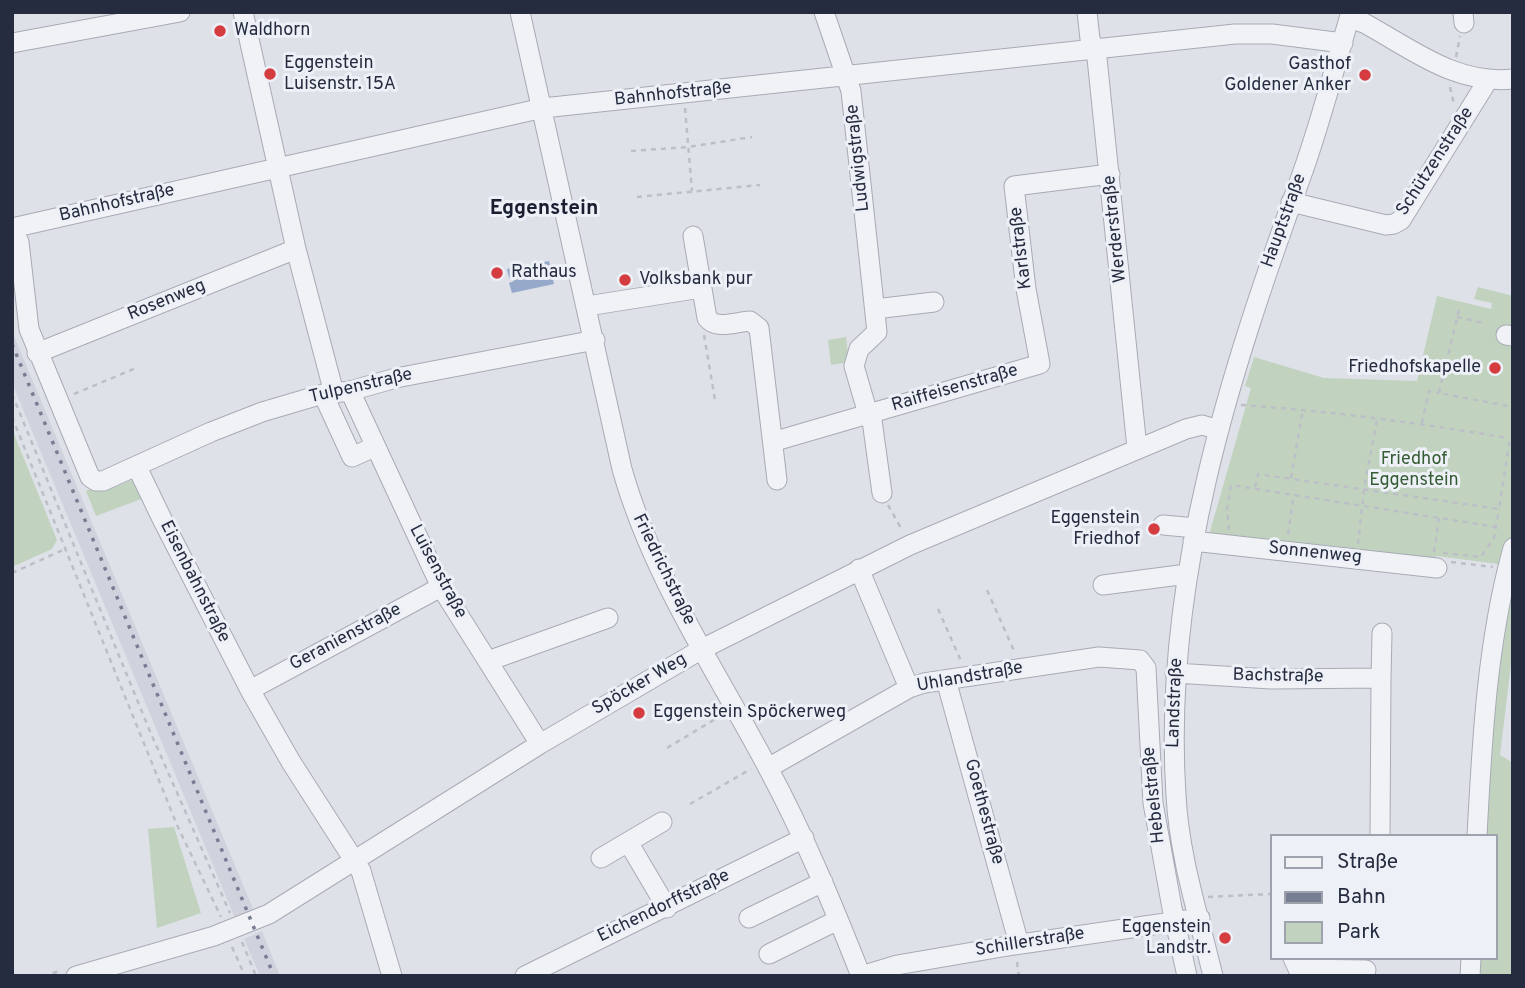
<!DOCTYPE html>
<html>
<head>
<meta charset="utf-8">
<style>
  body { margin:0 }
  #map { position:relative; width:1525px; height:988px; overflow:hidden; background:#dee1e8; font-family:Overpass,sans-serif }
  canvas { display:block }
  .frame { position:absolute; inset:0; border:14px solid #262c40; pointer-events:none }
  .legend { position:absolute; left:1270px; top:834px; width:228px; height:126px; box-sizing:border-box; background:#edf0f6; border:2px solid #9da2ad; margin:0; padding:9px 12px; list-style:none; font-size:21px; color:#262c40 }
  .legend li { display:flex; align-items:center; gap:14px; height:35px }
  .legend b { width:35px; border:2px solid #9da2ad }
</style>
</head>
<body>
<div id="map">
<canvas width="1525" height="988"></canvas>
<div class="frame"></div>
<ul class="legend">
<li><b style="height:9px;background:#f1f2f6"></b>Straße</li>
<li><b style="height:9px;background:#777d92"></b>Bahn</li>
<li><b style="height:19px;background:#c1d3bf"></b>Park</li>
</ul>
</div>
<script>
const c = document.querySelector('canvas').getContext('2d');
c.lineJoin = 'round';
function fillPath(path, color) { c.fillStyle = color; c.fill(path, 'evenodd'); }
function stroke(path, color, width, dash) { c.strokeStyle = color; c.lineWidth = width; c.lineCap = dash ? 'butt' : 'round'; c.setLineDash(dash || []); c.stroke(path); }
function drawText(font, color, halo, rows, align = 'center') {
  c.font = font + ' Overpass,sans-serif'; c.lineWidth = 6; c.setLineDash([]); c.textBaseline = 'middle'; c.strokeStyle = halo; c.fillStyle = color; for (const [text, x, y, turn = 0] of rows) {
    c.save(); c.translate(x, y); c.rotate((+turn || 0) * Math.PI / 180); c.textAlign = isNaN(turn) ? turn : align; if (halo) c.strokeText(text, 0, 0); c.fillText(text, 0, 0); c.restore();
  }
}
fillPath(new Path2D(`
  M12,331L254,911L235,918L12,383Z
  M262,931L280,976H260L244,939Z`), '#d0d3dd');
fillPath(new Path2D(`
  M1478,287L1513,296V536L1505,565L1436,556L1434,561L1209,535L1251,388L1245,386L1254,357L1324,378L1417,381L1437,296L1491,309L1492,303L1474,299Z
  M846,337L849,362L831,365L828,340Z
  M12,429L57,540L52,549L12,567Z
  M132,480L134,481L144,498L96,516L86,491L94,487L109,489Z
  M1513,558V648L1500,755L1513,763V976H1476L1477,958H1495V836H1484L1489,752Z
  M174,827L201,913L157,928L148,829Z`), '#c1d3bf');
fillPath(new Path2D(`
  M549,261L554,284L512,293L509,283L514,281L513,277L509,278L507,269Z`), '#97a9ca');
const minor = new Path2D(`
  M243,12L296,249L334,393
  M520,12L622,469C652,576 716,670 768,768C804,835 833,905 861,976L897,965L1014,945L1200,918
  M824,12L851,91L877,332L859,349L854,366L868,414
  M1087,12L1090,39L1097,58L1137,448
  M1463,12L1464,23
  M1350,18L1364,23C1412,49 1455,85 1513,79
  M12,43L180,12
  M1291,202L1386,225L1394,224L1401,220L1488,80
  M12,228L543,108L1235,34H1272L1343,43
  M12,228L19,242L29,329L90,477L96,481H103L211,432L262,412L323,394L350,391L396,378L595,340
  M693,236L707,318C716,330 736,322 750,321L759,328L777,480
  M587,306L701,288
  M875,309L934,302
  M1506,335L1513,336
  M37,353L296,249
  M350,391L441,587L540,744
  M323,394L352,457L374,447
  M871,413L882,493
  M774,439L779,440L1040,364L1026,289L1014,186L1110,174
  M137,467L162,519L250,690L291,762L361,871L392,976
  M1163,525L1196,528
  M1193,541L1437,568
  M859,569L909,688
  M1103,585L1187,574
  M488,661L608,618
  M1175,673L1271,679L1381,678L1380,836
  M1381,678L1382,633
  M946,680L1019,944
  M250,690L441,587
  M768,768L909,688L924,683L1099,657L1140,660L1146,668L1153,803L1172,908L1187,976
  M662,822L628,842L667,908
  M1477,836C1482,740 1487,641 1513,548
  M601,858L628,842
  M749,918L823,882
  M769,954L838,920
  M1293,958L1298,969L1366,970
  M76,976L214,936L269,914L540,744L702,649L910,545L1186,429L1202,425L1219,430
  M525,976L804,838
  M1213,976C1199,917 1179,856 1176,795C1162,581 1230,372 1302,174C1321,121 1335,66 1351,12
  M1470,976L1471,958`);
stroke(minor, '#a7abb6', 21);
stroke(new Path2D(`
  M1456,57L1460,36
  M1450,87L1454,104
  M685,108L692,191
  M631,151L688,147L752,137
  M637,197L760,185
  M514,279L561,270
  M1459,310L1439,393L1513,407
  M1457,317L1484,323
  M704,335L715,400
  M12,394L149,729L230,913
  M74,394L136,368
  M1241,405C1330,411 1419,423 1508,438
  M12,417L177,825L221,917
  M1422,423L1429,391L1439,393
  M1291,478L1303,409
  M1255,487L1258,474L1499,509L1510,438L1513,437
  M888,505L902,530
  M1229,530L1227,510L1231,485L1496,527
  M1288,534L1294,494
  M1358,544L1364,489L1377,419
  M1434,552L1439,518
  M1443,553L1481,557L1494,538L1499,509
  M1451,562L1493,567
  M12,573L65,549
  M987,590L1015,653
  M938,609L961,661
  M667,748L722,715
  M690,804L751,769
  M1208,897L1271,894
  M242,942L256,976
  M232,947L245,976
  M1017,962L1019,976
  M43,976L60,971`), '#bcbfc7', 2.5, [5, 5]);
stroke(minor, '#f1f2f6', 19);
stroke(new Path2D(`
  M12,344L274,976`), '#777d92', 3.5, [3.5, 7]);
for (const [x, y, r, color] of [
  [220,31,7,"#d43c3f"],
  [270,74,7,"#d43c3f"],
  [1365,75,7,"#d43c3f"],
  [497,273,7,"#d43c3f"],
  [625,280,7,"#d43c3f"],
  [1495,368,7,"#d43c3f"],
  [1154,529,7,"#d43c3f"],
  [639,713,7,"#d43c3f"],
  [1225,938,7,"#d43c3f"]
]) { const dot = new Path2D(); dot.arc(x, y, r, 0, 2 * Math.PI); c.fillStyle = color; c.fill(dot); stroke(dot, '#edf0f6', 2.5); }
drawText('18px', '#262c40', '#edf0f6', [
  ["Waldhorn",234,31],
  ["Eggenstein",284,64],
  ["Luisenstr. 15A",284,85],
  ["Gasthof",1351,65,"right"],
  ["Goldener Anker",1351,86,"right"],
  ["Rathaus",511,273],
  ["Volksbank pur",639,280],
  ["Friedhofskapelle",1481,368,"right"],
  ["Eggenstein",1140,519,"right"],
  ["Friedhof",1140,540,"right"],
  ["Eggenstein Spöckerweg",653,713],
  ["Eggenstein",1211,928,"right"],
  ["Landstr.",1211,949,"right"]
], 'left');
drawText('18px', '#262c40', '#edf0f6', [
  ["Bahnhofstraße",673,95,-6],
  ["Ludwigstraße",859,158,-96],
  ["Schützenstraße",1436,162,-57],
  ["Bahnhofstraße",117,204,-13],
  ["Hauptstraße",1285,221,-70],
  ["Werderstraße",1116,229,-96],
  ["Karlstraße",1022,248,-97],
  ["Rosenweg",167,301,-22],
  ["Tulpenstraße",361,387,-13],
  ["Raiffeisenstraße",955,389,-16],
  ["Sonnenweg",1315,554,6],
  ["Friedrichstraße",663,570,64],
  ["Luisenstraße",437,572,62],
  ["Eisenbahnstraße",194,582,63],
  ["Geranienstraße",346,638,-28],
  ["Bachstraße",1278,677,1],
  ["Uhlandstraße",970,678,-10],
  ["Spöcker Weg",640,685,-30],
  ["Landstraße",1176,703,-88],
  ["Hebelstraße",1155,795,-96],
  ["Goethestraße",983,812,75],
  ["Eichendorffstraße",664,907,-26],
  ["Schillerstraße",1030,943,-9]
]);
drawText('18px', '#355c33', '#edf0f6', [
  ["Friedhof",1414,460],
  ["Eggenstein",1414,481]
]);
drawText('bold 21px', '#191e30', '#edf0f6', [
  ["Eggenstein",544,210]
]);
</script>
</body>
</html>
